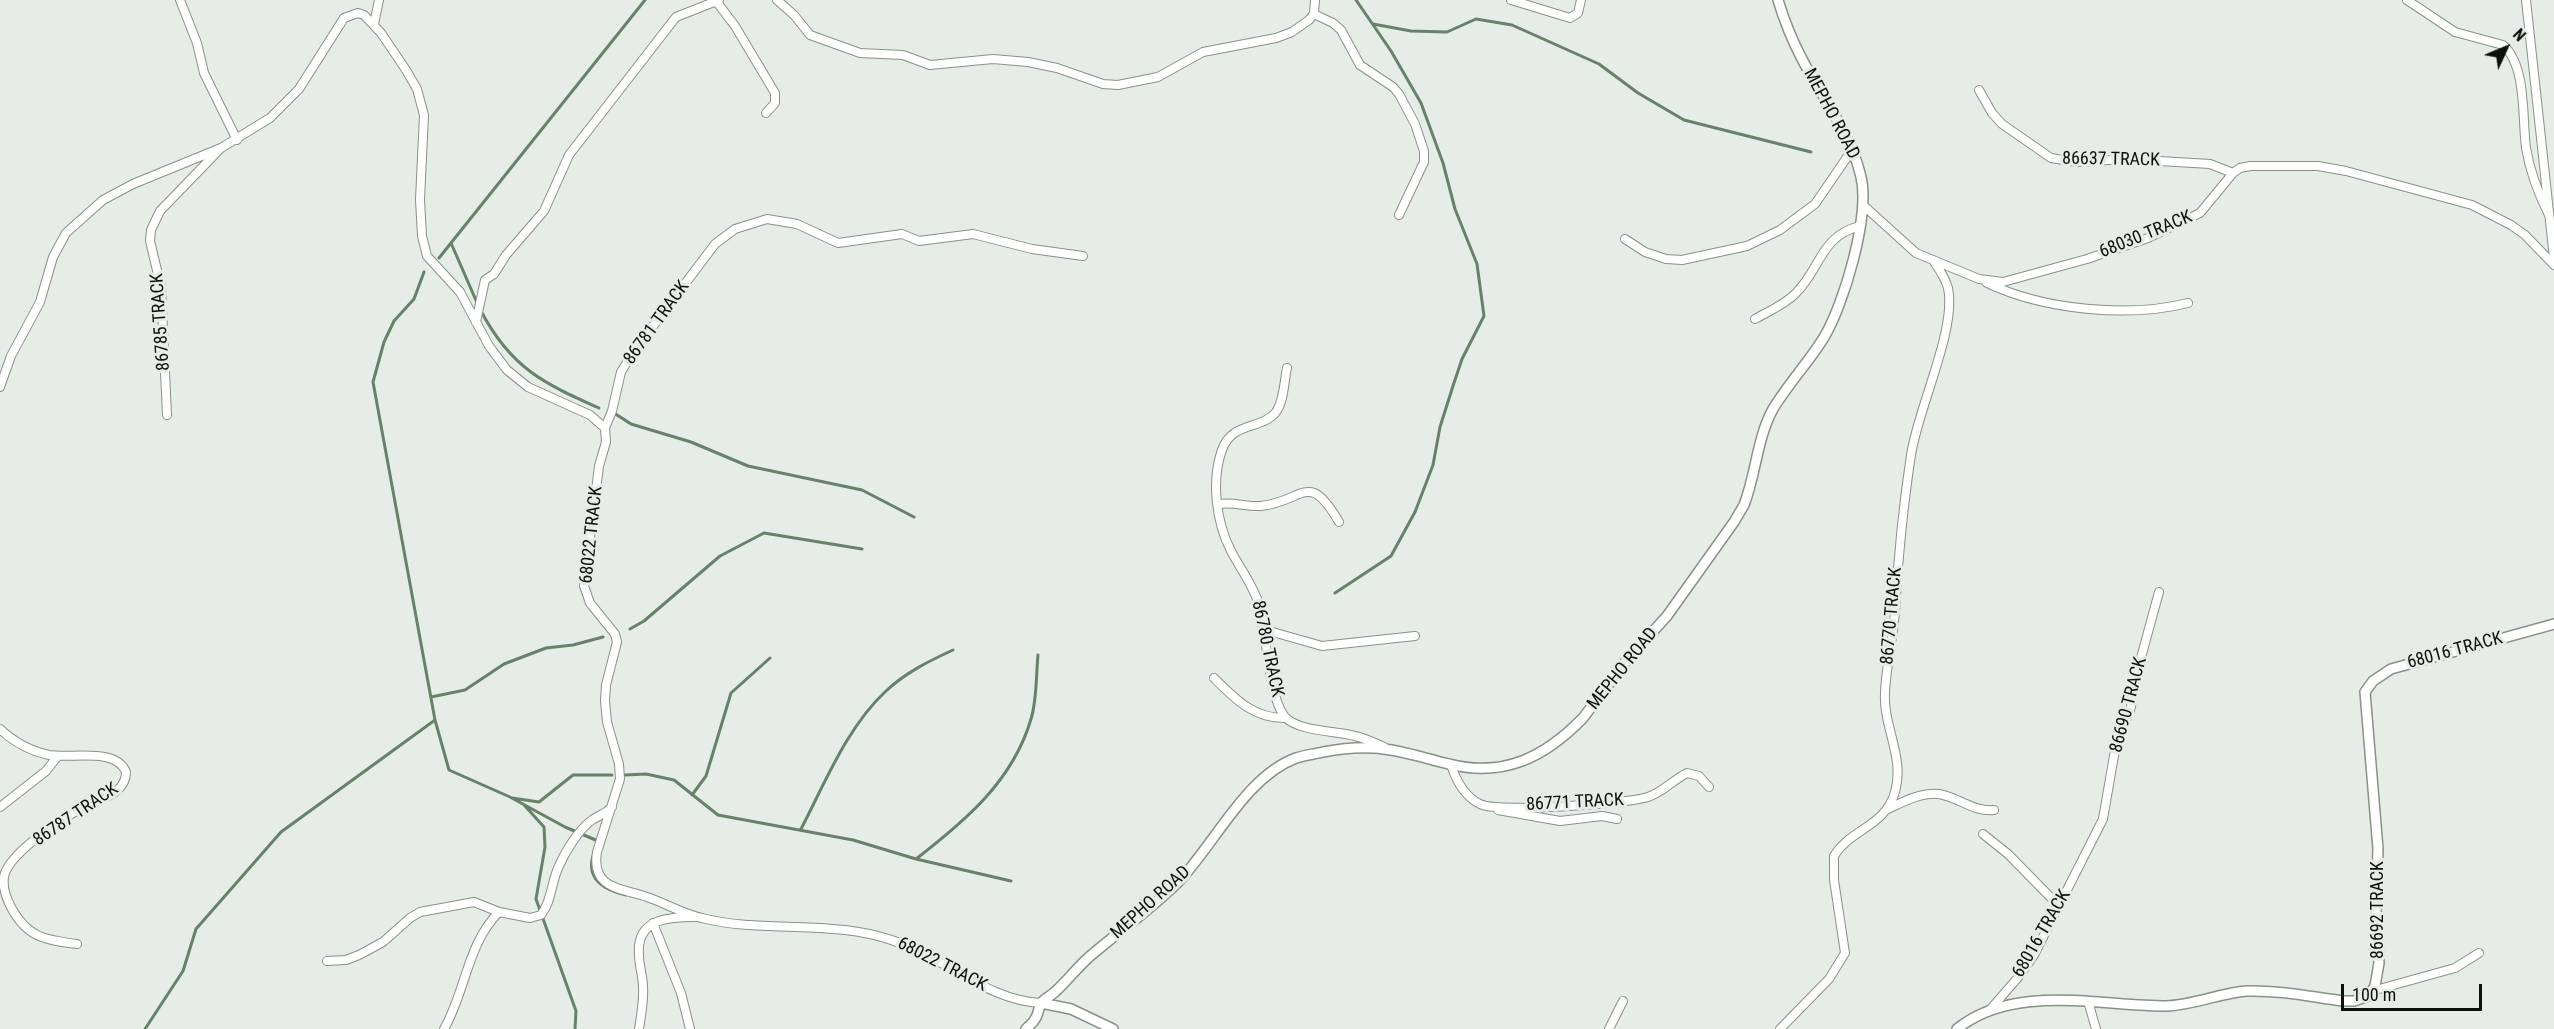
<!DOCTYPE html>
<html>
<head>
<meta charset="utf-8">
<style>
  body { margin:0 }
  #map { position:relative; width:2554px; height:1029px; overflow:hidden; background:#e5ede6; font-family:"Roboto Condensed",sans-serif }
  canvas { display:block }
  .north { position:absolute; left:2476px; top:18px; width:60px; height:60px; -webkit-text-stroke:4px #e5ede6; paint-order:stroke; rotate:46deg; font-size:16px; font-weight:700; line-height:24px; text-align:center; color:#0e100e }
  .north::after { content:''; display:block; margin:auto; width:21px; height:27px; background:#0e100e; clip-path:polygon(50% 0,100% 100%,50% 72%,0 100%) }
  .scale { position:absolute; left:2341px; top:984px; width:141px; height:27px; box-sizing:border-box; border:3px solid #0e100e; border-top:0; padding-left:8px; font-size:18px; line-height:21px; white-space:nowrap; color:#0e100e; -webkit-text-stroke:4px #e5ede6; paint-order:stroke }
</style>
</head>
<body>
<div id="map">
<canvas width="2554" height="1029"></canvas>
<div class="north">N</div>
<div class="scale">100 m</div>
</div>
<script>
const c = document.querySelector('canvas').getContext('2d');
c.lineJoin = 'round';
function stroke(path, color, width, dash) { c.strokeStyle = color; c.lineWidth = width; c.lineCap = dash ? 'butt' : 'round'; c.setLineDash(dash || []); c.stroke(path); }
function drawText(font, color, halo, rows, align = 'center') {
  c.font = font + ' "Roboto Condensed",sans-serif'; c.lineWidth = 6; c.setLineDash([]); c.textBaseline = 'middle'; c.strokeStyle = halo; c.fillStyle = color; for (const [text, x, y, turn = 0] of rows) {
    c.save(); c.translate(x, y); c.rotate((+turn || 0) * Math.PI / 180); c.textAlign = isNaN(turn) ? turn : align; if (halo) c.strokeText(text, 0, 0); c.fillText(text, 0, 0); c.restore();
  }
}
stroke(new Path2D(`
  M1373,24L1411,31L1447,32L1476,19L1512,25L1599,64L1638,93L1684,120L1811,152
  M451,243L478,305
  M439,258L645,0
  M481,311C511,368 543,383 599,408
  M614,413L631,424L691,442L748,466L862,490L914,517
  M1335,593L1391,556L1415,512L1433,465L1440,427L1453,386L1462,359L1484,316L1477,264L1455,209L1443,163L1421,103L1391,51L1356,0
  M630,629L644,621L720,556L764,533L862,549
  M431,697L465,690L504,664L546,648L573,645L603,637
  M435,720L449,770L510,797L565,827L598,841
  M625,775L646,774L674,780L718,815L853,840L916,859L1011,881
  M692,795L706,776L731,693L770,658
  M512,798L539,802L573,775H612
  M525,806L544,827L545,847L536,899L576,1011L575,1029
  M801,829C825,783 847,727 886,691C905,673 929,661 953,650
  M593,856C586,880 605,890 626,895
  M916,859C965,821 1013,781 1031,719C1037,700 1036,675 1038,655
  M145,1029L183,971L196,929L281,832L435,720L373,382L384,342L394,321L414,299L424,272`), '#69816a', 3);
const minor = new Path2D(`
  M180,0L197,43L204,73L237,140
  M777,0L794,15L810,35L860,53L903,55L930,65L993,59L1028,62L1057,68L1103,84L1118,85L1158,77L1203,52L1276,38L1292,32L1309,20L1314,14L1315,0
  M1511,0L1570,18L1578,13L1581,0
  M2407,0L2455,32L2503,45C2527,66 2522,119 2526,148C2530,172 2538,193 2549,215
  M2526,0L2554,258
  M716,1L735,26L775,93V103L766,113
  M1314,14L1333,23L1341,30L1360,65L1393,87L1399,94L1415,124L1424,151V162L1399,215
  M374,24L379,0
  M1979,90L1992,113L2002,124L2051,158L2077,162L2126,159L2210,164L2233,173
  M1863,205L1916,253L1979,279L2003,282L2087,259L2148,238L2200,213L2233,173L2240,168L2250,166H2318L2346,171L2472,205L2511,225L2525,235L2554,265
  M1625,239L1645,252L1666,259L1682,260L1747,246L1780,230L1815,204L1852,150
  M1987,283C2044,310 2128,318 2188,303
  M1755,319C1769,311 1784,305 1795,294C1821,269 1820,236 1860,226
  M476,322L485,280L494,274L506,255L544,211L569,155L676,17L719,0
  M1287,368C1284,382 1284,401 1276,412C1262,430 1232,421 1222,450C1211,480 1216,522 1231,551C1241,570 1254,586 1260,607C1266,633 1269,698 1285,717C1297,731 1337,731 1355,736C1365,738 1375,743 1384,747
  M0,387L11,356L40,302L53,257L66,233L103,200L133,184L221,148L270,118L299,89L344,18L358,13L364,15L381,33L406,70L417,89L424,115L420,200L422,236L427,256L460,292L489,346L507,370L528,387L590,415L605,428L606,442L599,466L584,586L590,603L615,634L617,642L606,685L605,701L607,722L619,764L620,779L597,852C591,889 621,888 647,897C665,903 683,914 702,918C745,929 790,925 833,929C864,931 893,938 920,952C960,971 996,1001 1041,1003
  M167,415L161,287L150,241L151,230L160,211L220,149
  M605,428L612,411L621,372L632,354L715,244L735,229L767,219L797,224L838,243L902,234L919,241L973,234L1032,249L1083,256
  M1219,504C1235,502 1247,507 1261,506C1305,501 1308,469 1339,522
  M1262,629L1322,646L1415,636
  M1214,678C1235,699 1254,719 1286,718
  M0,729C14,742 30,751 49,755C72,759 116,747 126,772C126,795 98,799 82,808C61,819 13,851 5,873C1,885 6,898 12,909C28,938 46,940 77,944
  M1451,765C1456,780 1465,797 1480,804C1497,813 1626,804 1648,797C1663,792 1673,780 1687,773L1699,776L1709,787
  M0,807L46,771L58,756
  M1888,809C1903,802 1921,792 1939,794C1958,797 1973,812 1994,810
  M1498,810L1560,821L1602,816L1617,819
  M1983,834L2008,854L2059,906
  M653,923L681,993L690,1029
  M327,961L346,960L359,955L383,942L410,918L420,912L474,902L499,912
  M2372,991L2455,968L2479,953
  M2088,1001L2096,1029
  M1989,1011L2021,974L2034,955L2103,819L2115,750L2131,707L2133,687L2159,592
  M444,1029C466,991 467,944 499,912L530,918L541,915C552,901 551,882 559,866C565,852 579,829 592,820C600,815 605,814 612,807
  M639,1029C641,1015 644,1001 643,987C643,976 639,966 639,955C636,919 667,917 695,917
  M1609,1029L1623,1001
  M1780,1029L1829,979L1845,953L1834,880V856C1850,829 1885,827 1895,792C1905,757 1883,727 1885,693C1886,666 1893,639 1895,612C1898,560 1903,507 1911,455C1918,408 1957,329 1948,288C1945,277 1939,269 1933,260`);
const tertiary = new Path2D(`
  M1041,1003L1071,1009L1113,1029
  M1026,1029C1029,1026 1033,1023 1035,1019C1039,1014 1038,1007 1042,1002C1046,998 1052,995 1056,991C1067,981 1076,969 1088,958C1119,931 1153,908 1181,879C1216,841 1247,776 1296,758C1305,755 1315,754 1323,752C1339,749 1357,747 1373,748C1399,749 1423,758 1449,764C1504,778 1545,757 1583,718L1626,661L1667,616L1734,522L1744,505C1756,474 1757,438 1773,409C1788,384 1808,363 1823,339C1844,305 1870,216 1861,177C1851,133 1822,98 1802,59C1792,40 1784,20 1778,0
  M1957,1029C2013,983 2100,1006 2166,1006C2194,1005 2220,993 2247,991C2279,990 2312,997 2343,1001H2354L2368,996L2375,986L2379,963L2376,908L2378,849L2365,692L2373,681L2391,669L2554,624`);
stroke(minor, '#899189', 10);
stroke(tertiary, '#899189', 12);
stroke(minor, '#fff', 8);
stroke(tertiary, '#fff', 9);
drawText('18px', '#0e100e', '#e5ede6', [
  ["MEPHO ROAD",1831,114,62],
  ["86637 TRACK",2111,160,1],
  ["68030 TRACK",2146,235,-22],
  ["86785 TRACK",161,322,-94],
  ["86781 TRACK",657,323,-54],
  ["68022 TRACK",592,535,-84],
  ["86770 TRACK",1892,616,-85],
  ["86780 TRACK",1267,649,78],
  ["68016 TRACK",2455,651,-15],
  ["MEPHO ROAD",1623,669,-51],
  ["86690 TRACK",2129,705,-75],
  ["86771 TRACK",1575,803,-3],
  ["86787 TRACK",76,815,-34],
  ["MEPHO ROAD",1151,903,-42],
  ["86692 TRACK",2378,910,-90],
  ["68016 TRACK",2042,934,-60],
  ["68022 TRACK",942,965,27]
]);
</script>
</body>
</html>
